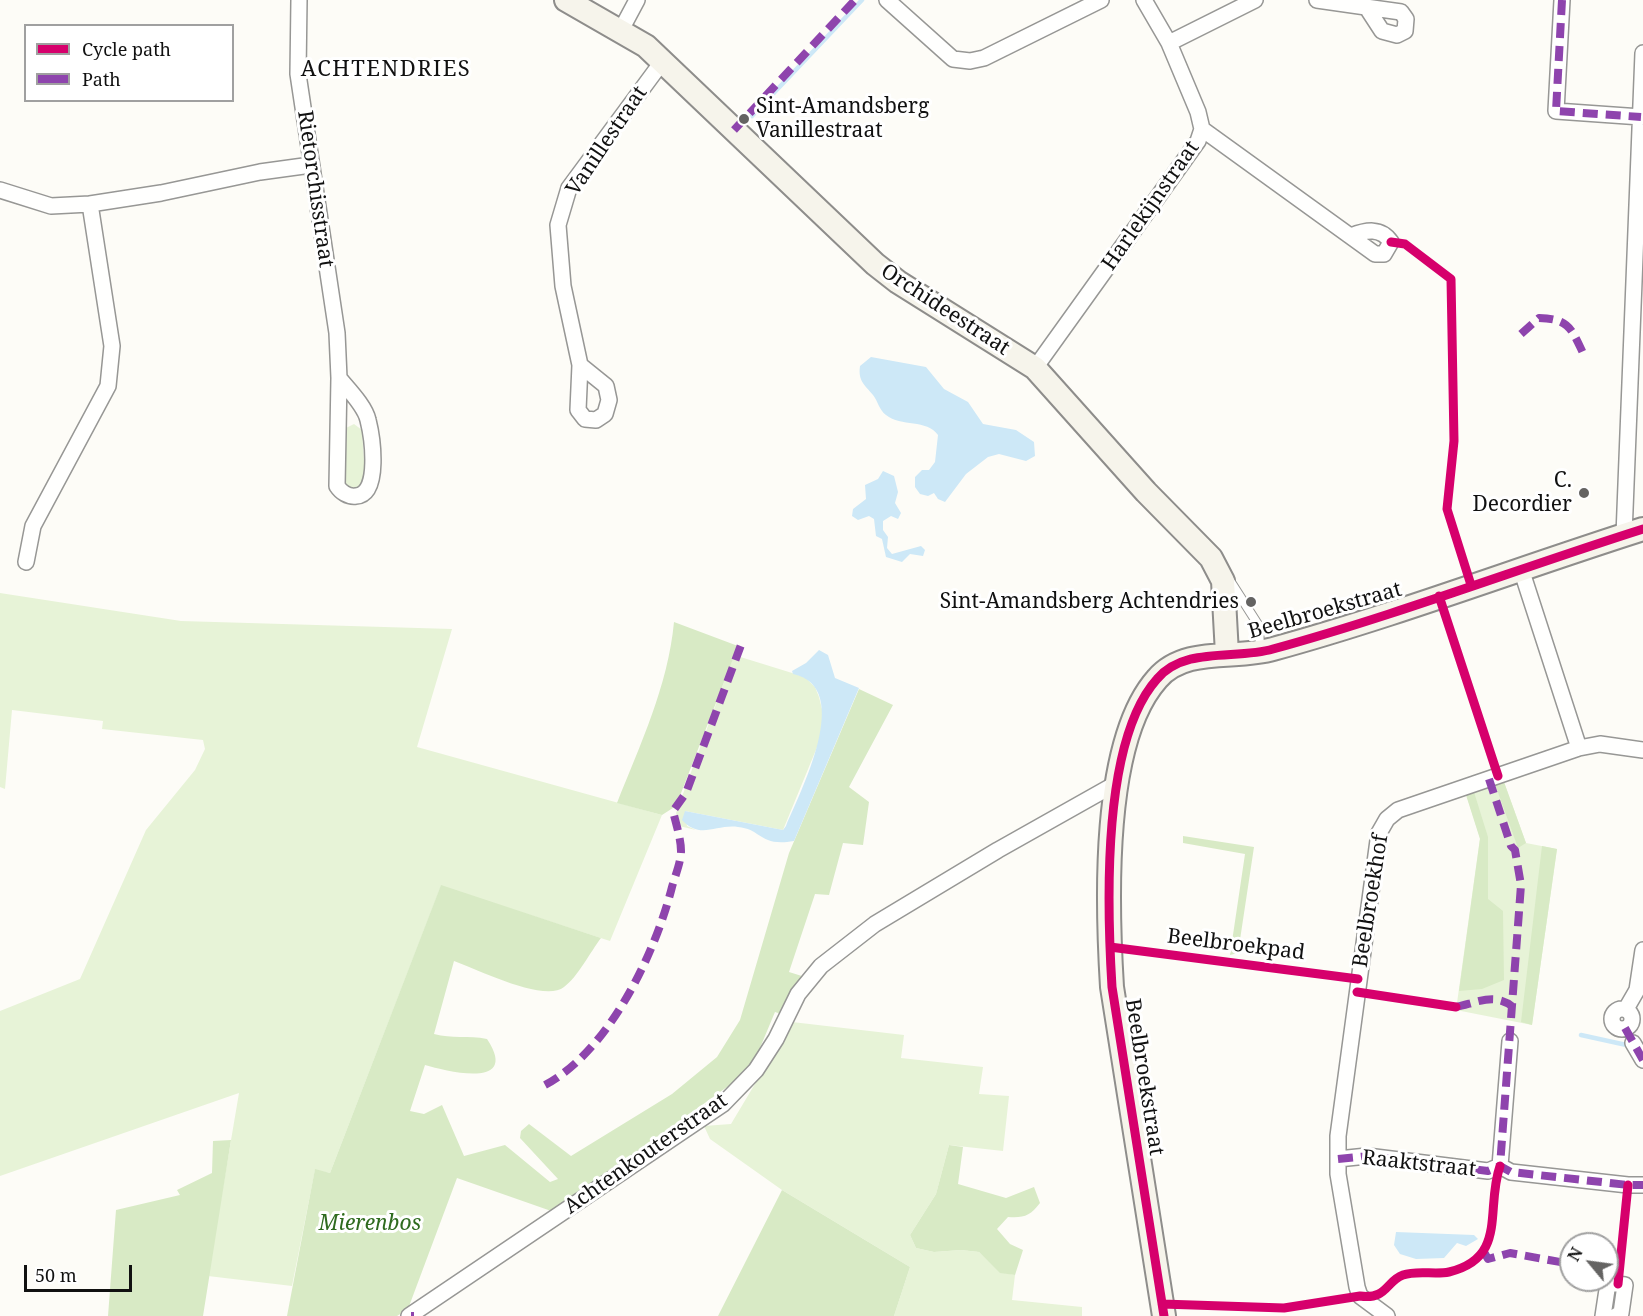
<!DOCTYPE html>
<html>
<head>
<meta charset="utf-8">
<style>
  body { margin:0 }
  #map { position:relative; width:1643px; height:1316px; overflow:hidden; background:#fdfcf7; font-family:"Noto Serif",serif }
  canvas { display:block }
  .legend { position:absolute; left:24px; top:24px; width:210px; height:78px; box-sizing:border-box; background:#fff; border:2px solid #a0a0a0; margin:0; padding:8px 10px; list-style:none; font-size:18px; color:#111 }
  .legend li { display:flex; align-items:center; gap:12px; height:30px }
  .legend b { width:30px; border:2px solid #a0a0a0 }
  .north { position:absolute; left:1559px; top:1232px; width:60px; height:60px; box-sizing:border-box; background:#fff; border:2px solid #a0a0a0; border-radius:50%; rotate:299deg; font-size:16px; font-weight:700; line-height:24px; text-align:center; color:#111 }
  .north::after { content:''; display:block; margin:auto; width:21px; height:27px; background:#646362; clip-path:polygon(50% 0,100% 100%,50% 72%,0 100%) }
  .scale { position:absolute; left:24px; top:1265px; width:108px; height:27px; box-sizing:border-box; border:3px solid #111; border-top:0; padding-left:8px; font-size:18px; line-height:21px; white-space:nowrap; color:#111; -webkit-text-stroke:4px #fff; paint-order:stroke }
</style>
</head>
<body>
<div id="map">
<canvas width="1643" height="1316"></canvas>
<ul class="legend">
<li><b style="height:8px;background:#d6006c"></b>Cycle path</li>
<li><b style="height:8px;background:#8e44ad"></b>Path</li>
</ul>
<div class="north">N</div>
<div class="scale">50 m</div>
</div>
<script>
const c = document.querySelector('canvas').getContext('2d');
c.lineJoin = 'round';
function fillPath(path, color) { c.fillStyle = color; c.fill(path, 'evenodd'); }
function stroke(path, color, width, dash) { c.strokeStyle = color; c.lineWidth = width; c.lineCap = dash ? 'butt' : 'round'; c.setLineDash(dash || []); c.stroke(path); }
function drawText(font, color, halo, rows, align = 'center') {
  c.font = font + ' "Noto Serif",serif'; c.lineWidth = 6; c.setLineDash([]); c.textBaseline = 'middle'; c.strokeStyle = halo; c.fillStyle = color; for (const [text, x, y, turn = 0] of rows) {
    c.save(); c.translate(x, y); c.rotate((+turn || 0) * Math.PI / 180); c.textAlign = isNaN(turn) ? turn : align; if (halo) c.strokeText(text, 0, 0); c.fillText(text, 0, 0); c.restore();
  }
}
fillPath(new Path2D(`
  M354,424L362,430L365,476L364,483C356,489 353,490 344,484L346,428Z
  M0,593L181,621L452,629L417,747L662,815L610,941L441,886L330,1173L315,1170L292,1286L208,1276L239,1093L0,1176V1011L80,979L146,830L195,770L205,749L203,740L102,729L103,721L12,710L5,789L0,787Z
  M734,655L805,677L815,687L819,697L823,713L820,740L783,830L685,811L687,826L696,830L679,826L676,813Z
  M1504,782L1526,843L1557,849L1532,1025L1456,1010L1480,838L1466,794Z
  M792,1022L904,1035L901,1058L983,1067L979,1094L1009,1096L1003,1151L949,1145L936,1194L910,1235L916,1248L934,1252L961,1250L979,1252L1000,1272L1015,1275L1012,1300L1082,1307V1316H894L910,1267L782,1190L710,1139L704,1126L731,1124Z`), '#e7f3d7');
fillPath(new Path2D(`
  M674,622L738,646L676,806L662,815L617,803C640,745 668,686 674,622Z
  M859,689L893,705L849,787L869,802L863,845L843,843L829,895L815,894L789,972L805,977L784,1015L775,1012L757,1055L738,1079L554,1212L457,1178L408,1309L397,1316H287L315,1169L330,1173L441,885L601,938C591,951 577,978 564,987C544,1003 477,969 454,961L434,1034C452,1039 468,1035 487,1039C520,1089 449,1072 425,1065L410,1111L424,1114L442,1105L464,1156L505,1145L550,1182L558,1179L520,1138L521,1131L529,1124L571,1156L672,1094L717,1057L740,1020L789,853Z
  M1504,782L1526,843L1518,848L1495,784Z
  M1474,792L1488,837V899L1503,911L1504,980L1482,989L1459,991L1480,839L1466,795Z
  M1183,836L1254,847L1238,953L1230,955L1245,854L1183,843Z
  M1542,846L1557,849L1532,1025L1521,1022Z
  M231,1140L203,1316H108L116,1210L180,1195L177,1190L212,1173L213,1141Z
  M949,1145L963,1147L958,1184L1006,1198L1034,1187L1040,1203C1030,1216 1024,1218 1008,1217L997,1229L1010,1244L1023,1250L1015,1275L1000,1273L979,1252L961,1250L934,1252L916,1248L910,1235L936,1194Z
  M782,1190L910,1267L894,1316H718Z`), '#d8eac5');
fillPath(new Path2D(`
  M871,357L926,367L944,389L968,402L983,424L1016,430L1034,442L1035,456L1026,461L999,454L988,457L966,474L945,502L938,499L934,493L928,496L920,494L915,487V477L922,470H929L935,462L938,435C927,419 901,427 886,415C879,410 878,401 873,395C864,384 858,381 860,366Z
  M883,471L894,476L898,492L895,503L901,513L898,519L891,516L883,521V530L888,537L887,548L892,554L921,546L925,550L923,556L910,554L902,562L886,557L882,539L876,536L874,519L869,516L858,520L852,516L853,509L866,499L865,485L878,479Z
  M819,650L828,655L835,678L859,688L794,841C759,847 762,829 738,827C716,824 700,840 682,820L685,811L783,830L786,826C800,792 855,687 793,674L792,671L806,663Z
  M1396,1232L1474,1235L1478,1239L1466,1246L1457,1243L1444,1258L1416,1259L1400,1254L1394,1245Z`), '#cde8f7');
stroke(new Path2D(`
  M752,116L862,0
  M1581,1035L1631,1046`), '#cde8f7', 4.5);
const lane = new Path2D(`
  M1229,579L1259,626L1260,648`);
const street = new Path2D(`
  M299,0L298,74L337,333L339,378L337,486C341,492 348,497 356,496C381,494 372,436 368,420C365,406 348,389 339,378
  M887,0L953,59L970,61L984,58L1101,0
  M1317,0L1401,12L1406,19L1405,31L1397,35L1382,31L1367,8
  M1562,0L1556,111L1641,117
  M621,30L637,0
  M1169,43L1255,0
  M1202,129L1375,254H1384L1391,242C1381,227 1366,230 1351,236
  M0,190L51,206L90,204L161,193L260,172L311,165
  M580,365L606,386L609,400L605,414L596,420L585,419L578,410L580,365L563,286L558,225L569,188L662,62
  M1035,368L1198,141L1202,129L1198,112L1169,43L1144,0
  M1624,535L1643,53
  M26,562L33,526L108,386L112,346L90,204
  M1521,569L1579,748L1600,744L1643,750
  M1626,1009L1637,990L1643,950
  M1612 1019a10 10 0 1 1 20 0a10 10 0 1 1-20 0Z
  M1633,1043L1643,1060
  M1338,1159L1367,1156L1488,1171L1500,1166L1511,1172L1628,1185H1643
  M1500,1166L1510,1041
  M409,1316L723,1104L756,1070L776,1039L798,994L821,966L875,924L998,850L1117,783
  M1387,1316L1360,1296L1357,1287L1338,1174V1136L1379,833L1387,819L1398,810L1579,748
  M1603,1316L1608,1283L1625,1285L1621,1313L1616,1316`);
const secondary = new Path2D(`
  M566,0L646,46L875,264L898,282L1035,368L1146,492L1211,558L1223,581L1227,654
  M1164,1316L1112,987C1107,906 1101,742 1157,679C1185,646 1236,660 1273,649C1397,615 1520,568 1643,529`);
stroke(lane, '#979795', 10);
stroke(street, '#979795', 18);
stroke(secondary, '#8e8d8b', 26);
stroke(lane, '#fffffe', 8);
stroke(street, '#fffffe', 15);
stroke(secondary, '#f6f4eb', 22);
stroke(new Path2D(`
  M1562,0L1556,111L1641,117
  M734,130L855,0
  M1521,334L1539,318C1569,319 1571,328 1583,353
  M1489,779L1511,846L1515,850L1521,885L1500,1166
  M1456,1007C1476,1003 1495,992 1513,1007
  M1625,1028L1643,1060
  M545,1085C609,1051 655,954 672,887C675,876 681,862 681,851C681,839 676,824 673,811L686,793L741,645L744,644
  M1338,1159L1367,1156L1488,1171L1500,1166L1511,1172L1628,1185H1643
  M1484,1252L1488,1259L1510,1253L1571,1264
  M411,1316H414`), '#8e44ad', 8, [15, 8]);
stroke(new Path2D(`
  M1391,242L1405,244L1451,279L1454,441L1447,509L1471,585
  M1439,596L1498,776
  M1110,947L1358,979
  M1357,992L1456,1007
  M1618,1284L1628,1185
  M1162,1304L1284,1308L1360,1296C1387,1300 1386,1281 1403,1275C1417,1270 1435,1275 1449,1272C1508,1258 1485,1209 1500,1166
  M1164,1316L1112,987C1107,906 1101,742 1157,679C1185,646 1236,660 1273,649C1397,615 1520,568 1643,529`), '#d6006c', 9);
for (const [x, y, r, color] of [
  [744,119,6,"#646362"],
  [1584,493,6,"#646362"],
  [1251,602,6,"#646362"]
]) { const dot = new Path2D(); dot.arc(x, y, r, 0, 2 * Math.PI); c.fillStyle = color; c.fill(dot); stroke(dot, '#fff', 2); }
drawText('21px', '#111', '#fff', [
  ["Sint-Amandsberg",756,107,"left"],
  ["Vanillestraat",756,131,"left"],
  ["C.",1572,481],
  ["Decordier",1572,505],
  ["Sint-Amandsberg Achtendries",1239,602]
], 'right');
drawText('21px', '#111', '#fff', [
  ["Vanillestraat",607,141,-56],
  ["Rietorchisstraat",315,189,82],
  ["Harlekijnstraat",1151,206,-55],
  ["Orchideestraat",945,310,33],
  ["Beelbroekstraat",1325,611,-16],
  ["Beelbroekhof",1371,901,-81],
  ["Beelbroekpad",1236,945,7],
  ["Beelbroekstraat",1144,1077,81],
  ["Achtenkouterstraat",646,1154,-35],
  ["Raaktstraat",1419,1164,6]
]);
drawText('italic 21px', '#2f6b1f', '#fff', [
  ["Mierenbos",370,1224]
]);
c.letterSpacing = '1.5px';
drawText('22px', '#111', '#fff', [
  ["ACHTENDRIES",386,70]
]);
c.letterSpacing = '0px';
</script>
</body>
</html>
